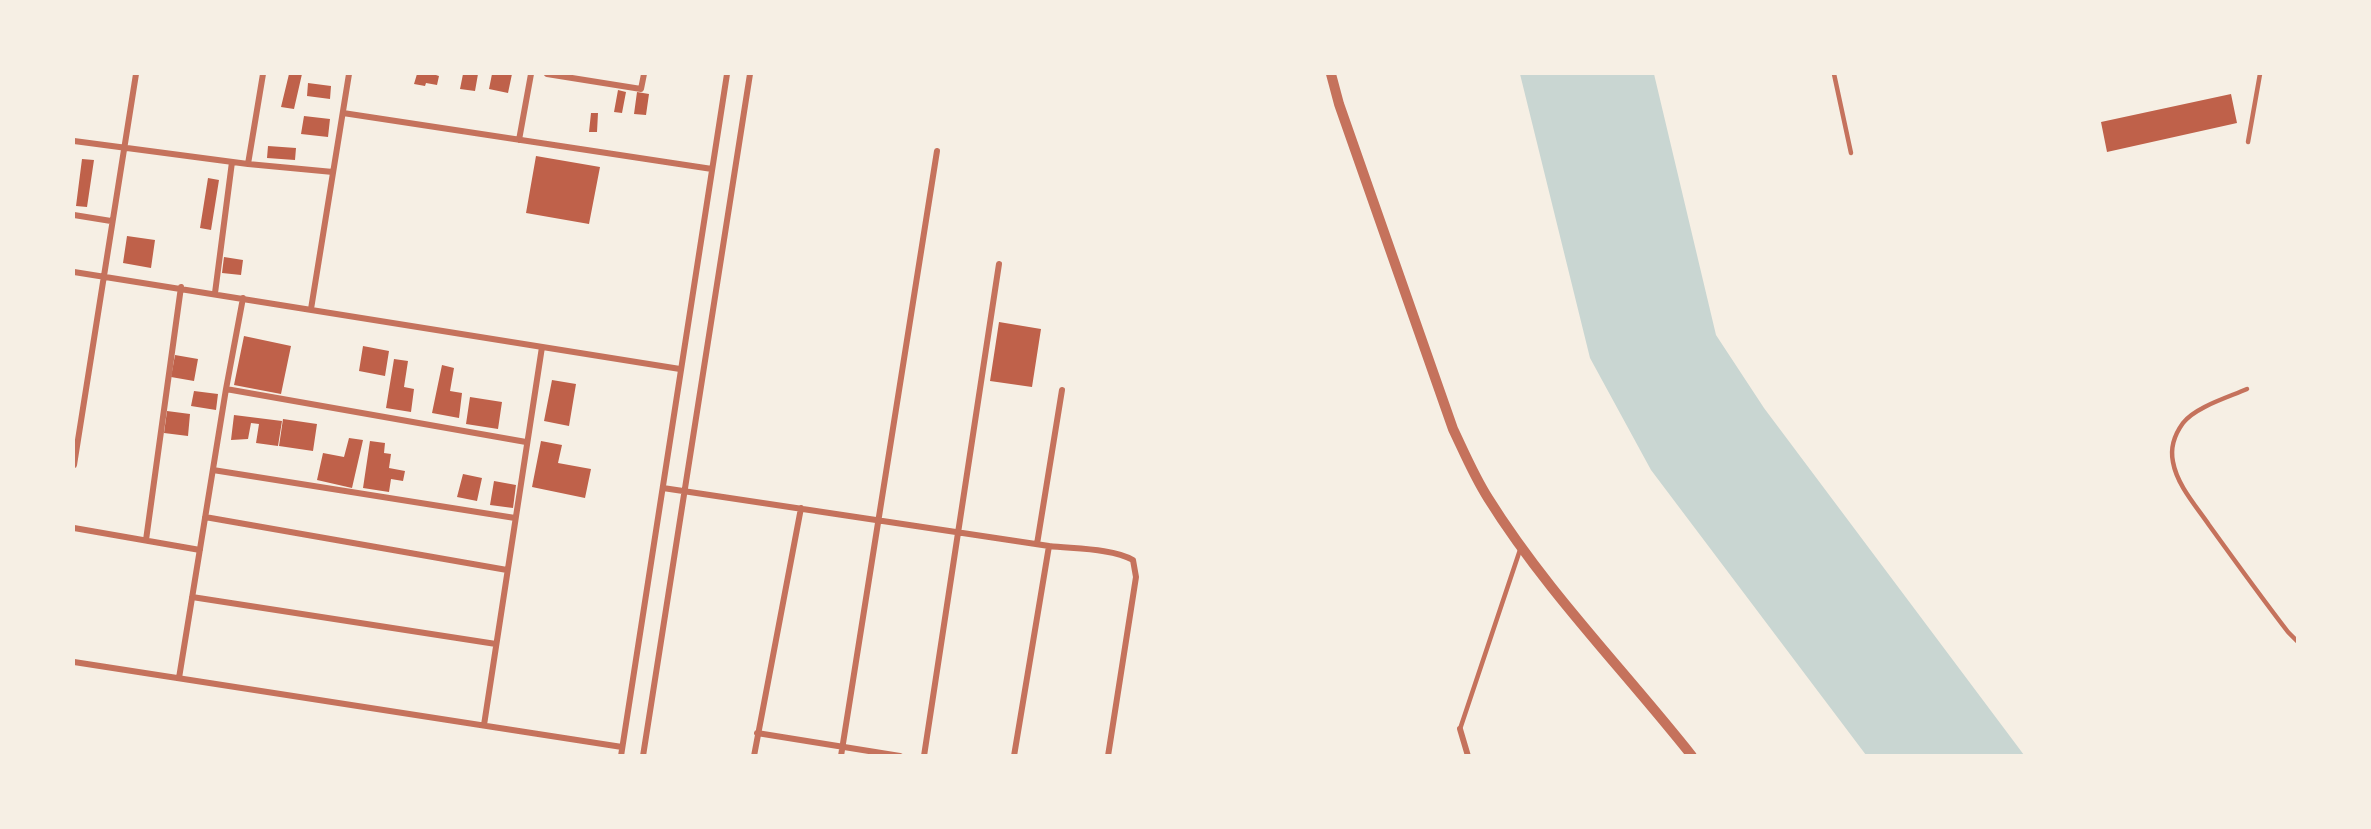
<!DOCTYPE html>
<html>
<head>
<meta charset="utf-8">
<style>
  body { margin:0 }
  #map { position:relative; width:2371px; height:829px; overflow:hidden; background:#f6efe4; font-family:Jost,sans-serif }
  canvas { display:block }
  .frame { position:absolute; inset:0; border:75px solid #f6efe4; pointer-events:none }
</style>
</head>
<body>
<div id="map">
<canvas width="2371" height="829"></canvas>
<div class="frame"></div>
</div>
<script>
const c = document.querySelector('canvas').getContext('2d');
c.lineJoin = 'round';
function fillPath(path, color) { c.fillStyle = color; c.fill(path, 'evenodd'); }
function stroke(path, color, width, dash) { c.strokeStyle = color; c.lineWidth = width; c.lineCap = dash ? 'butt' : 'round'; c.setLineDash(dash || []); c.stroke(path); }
fillPath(new Path2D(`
  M1520,74H1654L1716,335L1764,408L2024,755H1866L1651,470L1590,358Z`), '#c9d6d2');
fillPath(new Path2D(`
  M289,74H302L294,109L281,107Z
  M417,74H433L439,76L437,85L426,83L425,86L414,84Z
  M463,74H478L475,91L460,89Z
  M492,74H512L508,93L489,89Z
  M308,83L331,86L330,99L307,96Z
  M618,90L626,92L622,113L614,112Z
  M637,92L649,94L646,115L634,114Z
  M2231,94L2237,123L2107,152L2101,122Z
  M591,113H598L597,132H589Z
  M304,116L330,119L328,137L301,134Z
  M268,146L296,148L295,160L267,158Z
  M536,156L600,167L589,224L526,213Z
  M82,159L94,160L87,207L76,206Z
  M208,178L219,180L211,230L200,228Z
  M127,236L155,240L151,268L123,263Z
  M224,257L243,260L241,275L222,273Z
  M999,322L1041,329L1032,387L990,381Z
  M244,336L291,346L281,394L234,385Z
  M363,346L389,351L385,376L359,371Z
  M175,355L198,359L194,381L171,377Z
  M394,359L408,361L404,387L414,389L411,412L386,408Z
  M442,365L454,368L450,391L462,393L459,418L432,413Z
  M552,380L576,384L569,426L544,421Z
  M194,391L218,394L216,410L191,406Z
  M470,397L502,402L498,429L466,424Z
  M167,411L190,414L188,436L164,433Z
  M234,415L282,421L278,446L256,443L259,424L251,423L248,439L231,440Z
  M283,419L317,424L313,451L279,446Z
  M349,438L363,440L352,488L317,480L323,453L344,457Z
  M370,441L385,443L384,453L391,454L389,468L405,471L403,481L391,479L389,492L363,488Z
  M541,441L562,445L558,463L591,469L585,498L532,487Z
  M463,474L482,478L477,501L457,497Z
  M494,481L516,485L513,508L490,505Z`), '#bf614a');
stroke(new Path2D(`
  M1834,74L1851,153
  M2248,142L2260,74
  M2247,389C2229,397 2195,407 2183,423C2175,434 2170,448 2173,462C2177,485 2196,506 2209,525C2235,561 2261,597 2288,632L2298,642
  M1460,729L1521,547`), '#c5725c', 4.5);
stroke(new Path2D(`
  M547,74L641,89L644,74
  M343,113L712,169
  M519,140L531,74
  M74,141L248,164L333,172
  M248,164L263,74
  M74,215L111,221
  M74,272L680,369
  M215,293L232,162
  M311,309L349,74
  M226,389L526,442
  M74,465L136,74
  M213,470L515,518
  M663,488L1049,546C1073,549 1112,548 1133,560L1136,577L1108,756
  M205,517L507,570
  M74,528L200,550
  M146,540L181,287
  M1037,544L1062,390
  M192,597L496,644
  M74,662L622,747
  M179,678L226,389L243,298
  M484,725L542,347
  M1460,729L1468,756
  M757,733L900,756
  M621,756L727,74
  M643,756L750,74
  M754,756L801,508
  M841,756L937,151
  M924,756L999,264
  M1014,756L1049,546`), '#c5725c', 6);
stroke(new Path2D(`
  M1331,74L1339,104L1453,429C1464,452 1474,476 1488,498C1546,591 1624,670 1692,756`), '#c5725c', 10);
</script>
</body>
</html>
